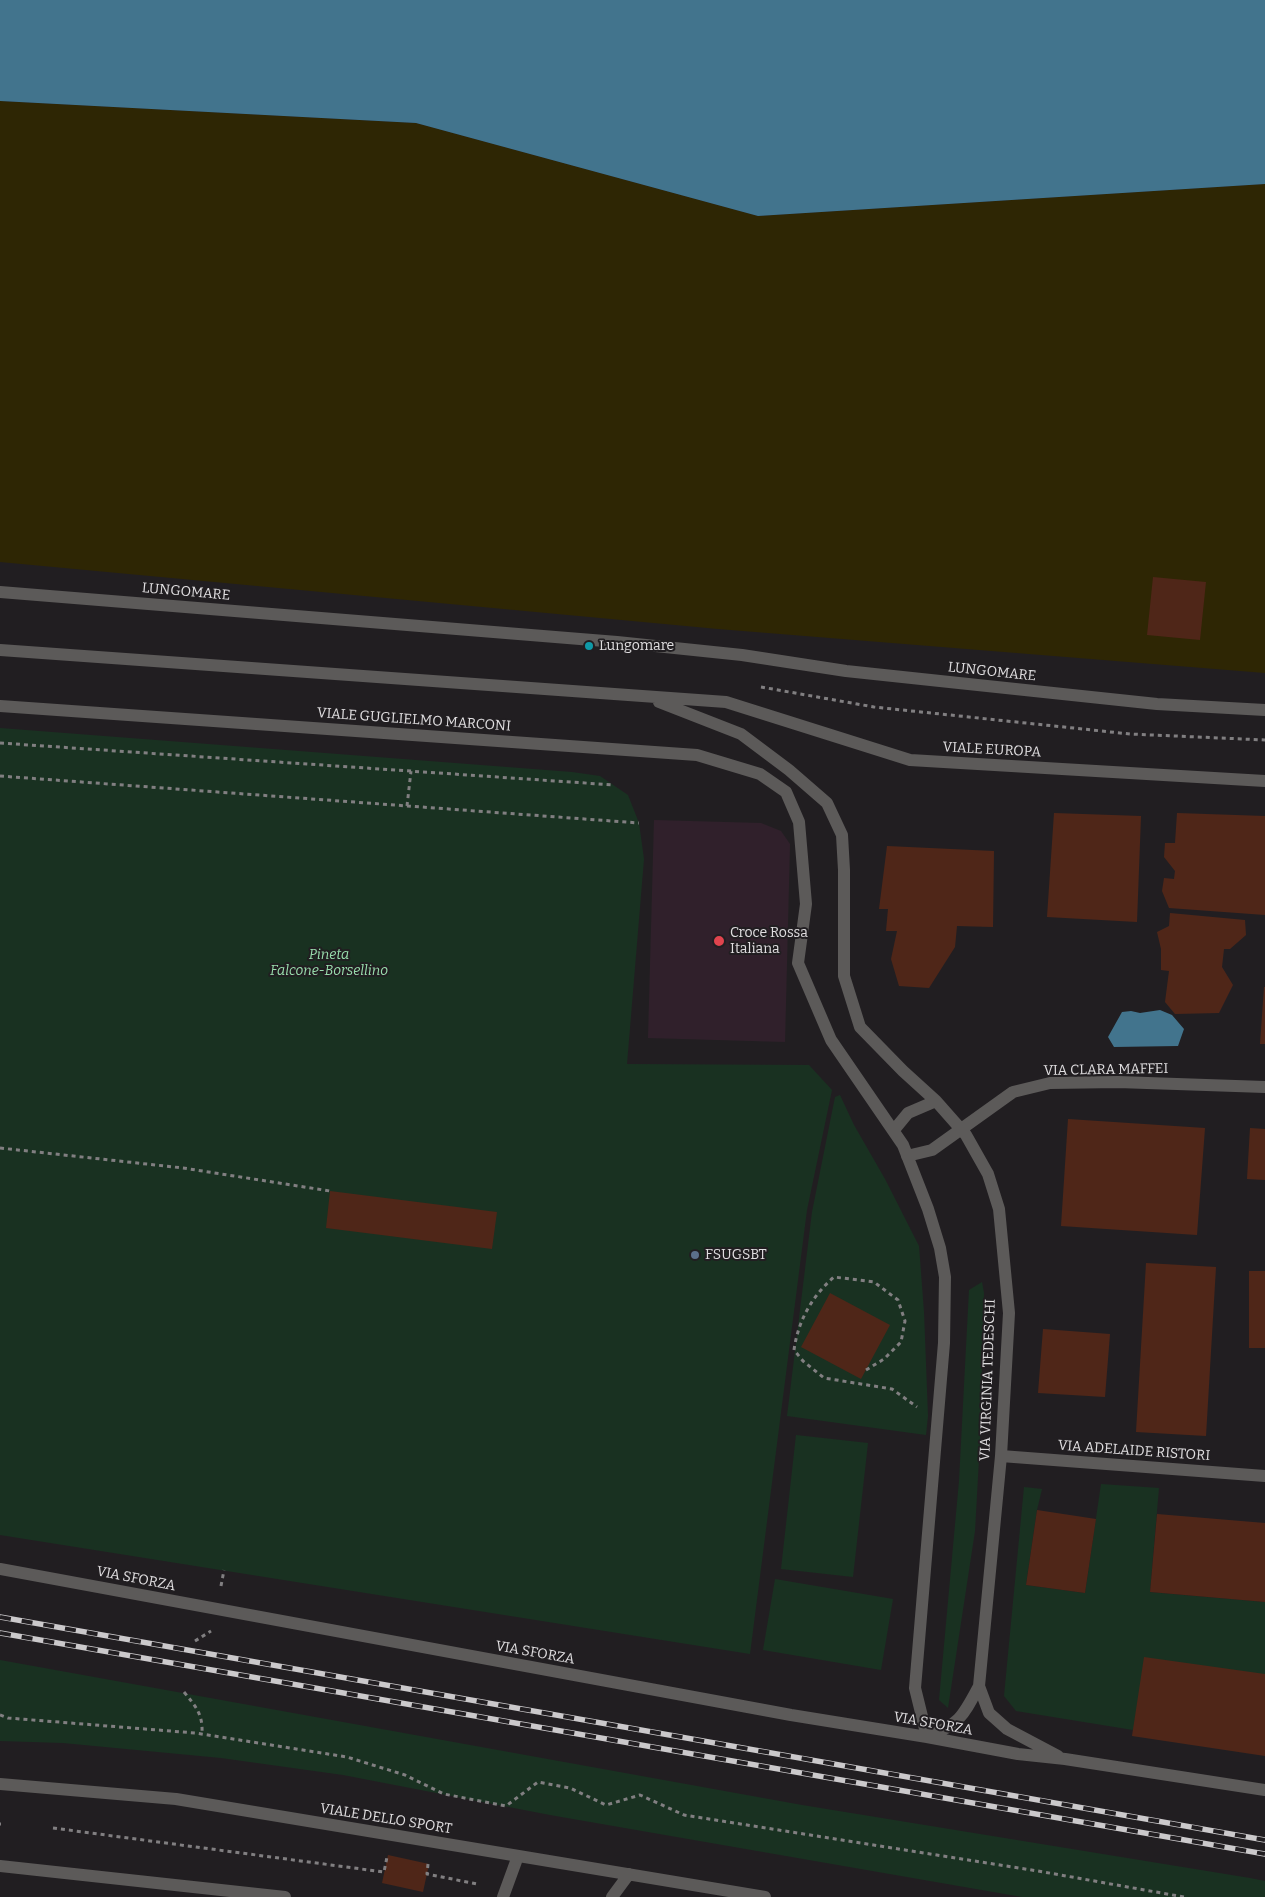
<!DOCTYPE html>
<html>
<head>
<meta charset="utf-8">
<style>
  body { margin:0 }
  canvas { display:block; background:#211e21 }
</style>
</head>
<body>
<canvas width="1265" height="1897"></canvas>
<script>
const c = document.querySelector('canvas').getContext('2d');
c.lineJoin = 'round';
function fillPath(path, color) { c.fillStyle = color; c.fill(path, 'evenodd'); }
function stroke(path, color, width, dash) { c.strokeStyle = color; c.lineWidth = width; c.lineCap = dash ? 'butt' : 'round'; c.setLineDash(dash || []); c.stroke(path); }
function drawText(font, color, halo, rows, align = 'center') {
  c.font = font + ' Bitter,serif'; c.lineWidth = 4; c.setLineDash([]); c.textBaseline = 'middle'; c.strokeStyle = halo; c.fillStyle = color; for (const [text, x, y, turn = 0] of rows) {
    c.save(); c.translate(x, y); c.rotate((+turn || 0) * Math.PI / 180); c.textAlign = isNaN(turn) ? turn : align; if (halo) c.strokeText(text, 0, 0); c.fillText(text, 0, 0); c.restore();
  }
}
fillPath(new Path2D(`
  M654,820L761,823L781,831L790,844L785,1042L648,1038Z`), '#30202b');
fillPath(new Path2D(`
  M0,728L572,772L600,776L628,795L639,823L644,859L627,1064L809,1065L832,1090L807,1210L750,1654L0,1535Z
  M840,1095L854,1125L885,1179L919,1246L924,1312L928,1416L926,1435L787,1416L812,1212L835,1097Z
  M982,1282L984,1293L980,1441L975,1531L948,1708L939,1700L959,1481L969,1290Z
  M796,1435L868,1443L853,1577L781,1569Z
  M1101,1484L1159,1488L1150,1592L1265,1602V1674L1133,1730L1016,1711L1004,1696L1024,1487L1042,1489L1037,1510L1026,1585L1085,1593Z
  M775,1579L893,1599L881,1670L763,1650Z
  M0,1660L802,1805L1250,1878L1265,1881V1897H1022L550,1815L343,1775L221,1758L63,1743L0,1741Z`), '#193121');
fillPath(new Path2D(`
  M0,101L416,123L758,216L1265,184V673L718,629L0,562Z`), '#2e2604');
fillPath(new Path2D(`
  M0,0H1265V184L758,216L416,123L0,101Z
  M1160,1010L1172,1015L1184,1029L1178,1046L1114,1047L1108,1037L1122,1012L1131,1011L1140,1013Z`), '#42748d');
fillPath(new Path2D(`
  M1153,577L1206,582L1200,640L1147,635Z
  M1054,813L1141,816L1137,922L1047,917Z
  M1177,813L1265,816V915L1169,908L1162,891L1164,878L1174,879L1175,871L1164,857L1165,843H1175Z
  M887,846L994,851L993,927L957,926L955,947L929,988L899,986L891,959L897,931H886L888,909H879Z
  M1170,913L1245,920L1246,935L1230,949H1224L1222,967L1233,985L1219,1013L1175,1014L1165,1002L1169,971L1161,970V949L1157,932L1169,926Z
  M1264,987H1265V1044H1260Z
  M1068,1119L1205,1128L1197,1235L1061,1226Z
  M1250,1128L1265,1129V1180L1247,1179Z
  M330,1191L497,1212L492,1249L326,1228Z
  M1146,1263L1216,1267L1206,1436L1136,1432Z
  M1249,1271H1265V1348H1249Z
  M830,1293L890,1325L861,1379L801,1347Z
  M1043,1329L1110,1334L1105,1397L1038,1393Z
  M1037,1510L1096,1519L1085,1593L1026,1585Z
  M1157,1514L1265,1523V1602L1150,1592Z
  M1144,1657L1265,1674V1756L1132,1736Z
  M388,1855L429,1864L423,1892L382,1883Z`), '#4f2618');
stroke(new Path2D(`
  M761,687L874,707L1130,734L1265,740
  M0,743L614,785
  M0,776L639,823
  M407,806L411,771
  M0,1148L183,1168L330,1191
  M866,1370L884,1359L901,1342L905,1321L898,1300L874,1282L834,1277C812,1296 798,1321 794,1350L803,1361L824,1378L892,1389L917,1407
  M221,1586L224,1570
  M195,1641L211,1631
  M184,1692C196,1707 203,1714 202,1734
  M0,1715L8,1718L195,1733L347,1757L405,1775L444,1794L506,1806L538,1782L570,1788L606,1805L640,1795L684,1815L1038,1871L1184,1897
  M0,1824H1
  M53,1828L384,1872L387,1857
  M428,1864L427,1874L477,1884`), '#817f81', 3, [4, 4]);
stroke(new Path2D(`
  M0,592L617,642L742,655L846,671L940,681L1157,704L1265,710
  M0,650L726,702L910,760L1265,781
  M659,702L741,734L789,770L827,803L842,835L844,870V976L860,1027L903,1071L936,1101L966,1135L988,1174L999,1209L1009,1313L1001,1456L979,1686L989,1713L1007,1729L1058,1756
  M0,706L697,755L760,774L786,792L799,822L806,904L798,963L831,1040L903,1145L928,1209L940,1248L945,1277L944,1343L915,1688L927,1737C960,1724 963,1716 979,1686
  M894,1130L908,1113L936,1101
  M907,1156L932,1150L1013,1092L1050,1083L1118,1082L1265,1087
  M1001,1456L1265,1476
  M0,1569L791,1715L927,1737L1018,1754L1065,1759L1265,1790
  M0,1784L176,1799L765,1897
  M0,1866L285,1897
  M503,1897L518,1856
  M612,1897L629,1874`), '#5c5a59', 12);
const rail = new Path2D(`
  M0,1617L1265,1840
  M0,1633L1265,1854`);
stroke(rail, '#cbc9cb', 5.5);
stroke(rail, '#211e21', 4, [11]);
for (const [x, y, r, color] of [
  [589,646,5,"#0f9aa8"],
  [719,941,6,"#e0444e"],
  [695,1255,5,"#5c6f8a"]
]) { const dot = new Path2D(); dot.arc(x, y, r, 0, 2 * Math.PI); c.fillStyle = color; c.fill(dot); stroke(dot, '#211e21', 2); }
drawText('14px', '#e0dee0', '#211e21', [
  ["LUNGOMARE",186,592,5],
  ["LUNGOMARE",992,672,6],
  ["VIALE GUGLIELMO MARCONI",414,720,4],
  ["VIALE EUROPA",992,750,3],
  ["VIA CLARA MAFFEI",1106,1070,-1],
  ["VIA VIRGINIA TEDESCHI",988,1380,-88],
  ["VIA ADELAIDE RISTORI",1134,1451,4],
  ["VIA SFORZA",136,1579,11],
  ["VIA SFORZA",535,1653,10],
  ["VIA SFORZA",933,1724,10],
  ["VIALE DELLO SPORT",386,1819,9]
]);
drawText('14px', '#e0dee0', '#211e21', [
  ["Lungomare",599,646],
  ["Croce Rossa",730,933],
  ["Italiana",730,949],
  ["FSUGSBT",705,1255]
], 'left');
drawText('italic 14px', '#99ddad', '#211e21', [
  ["Pineta",329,955],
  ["Falcone-Borsellino",329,971]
]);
</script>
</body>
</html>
